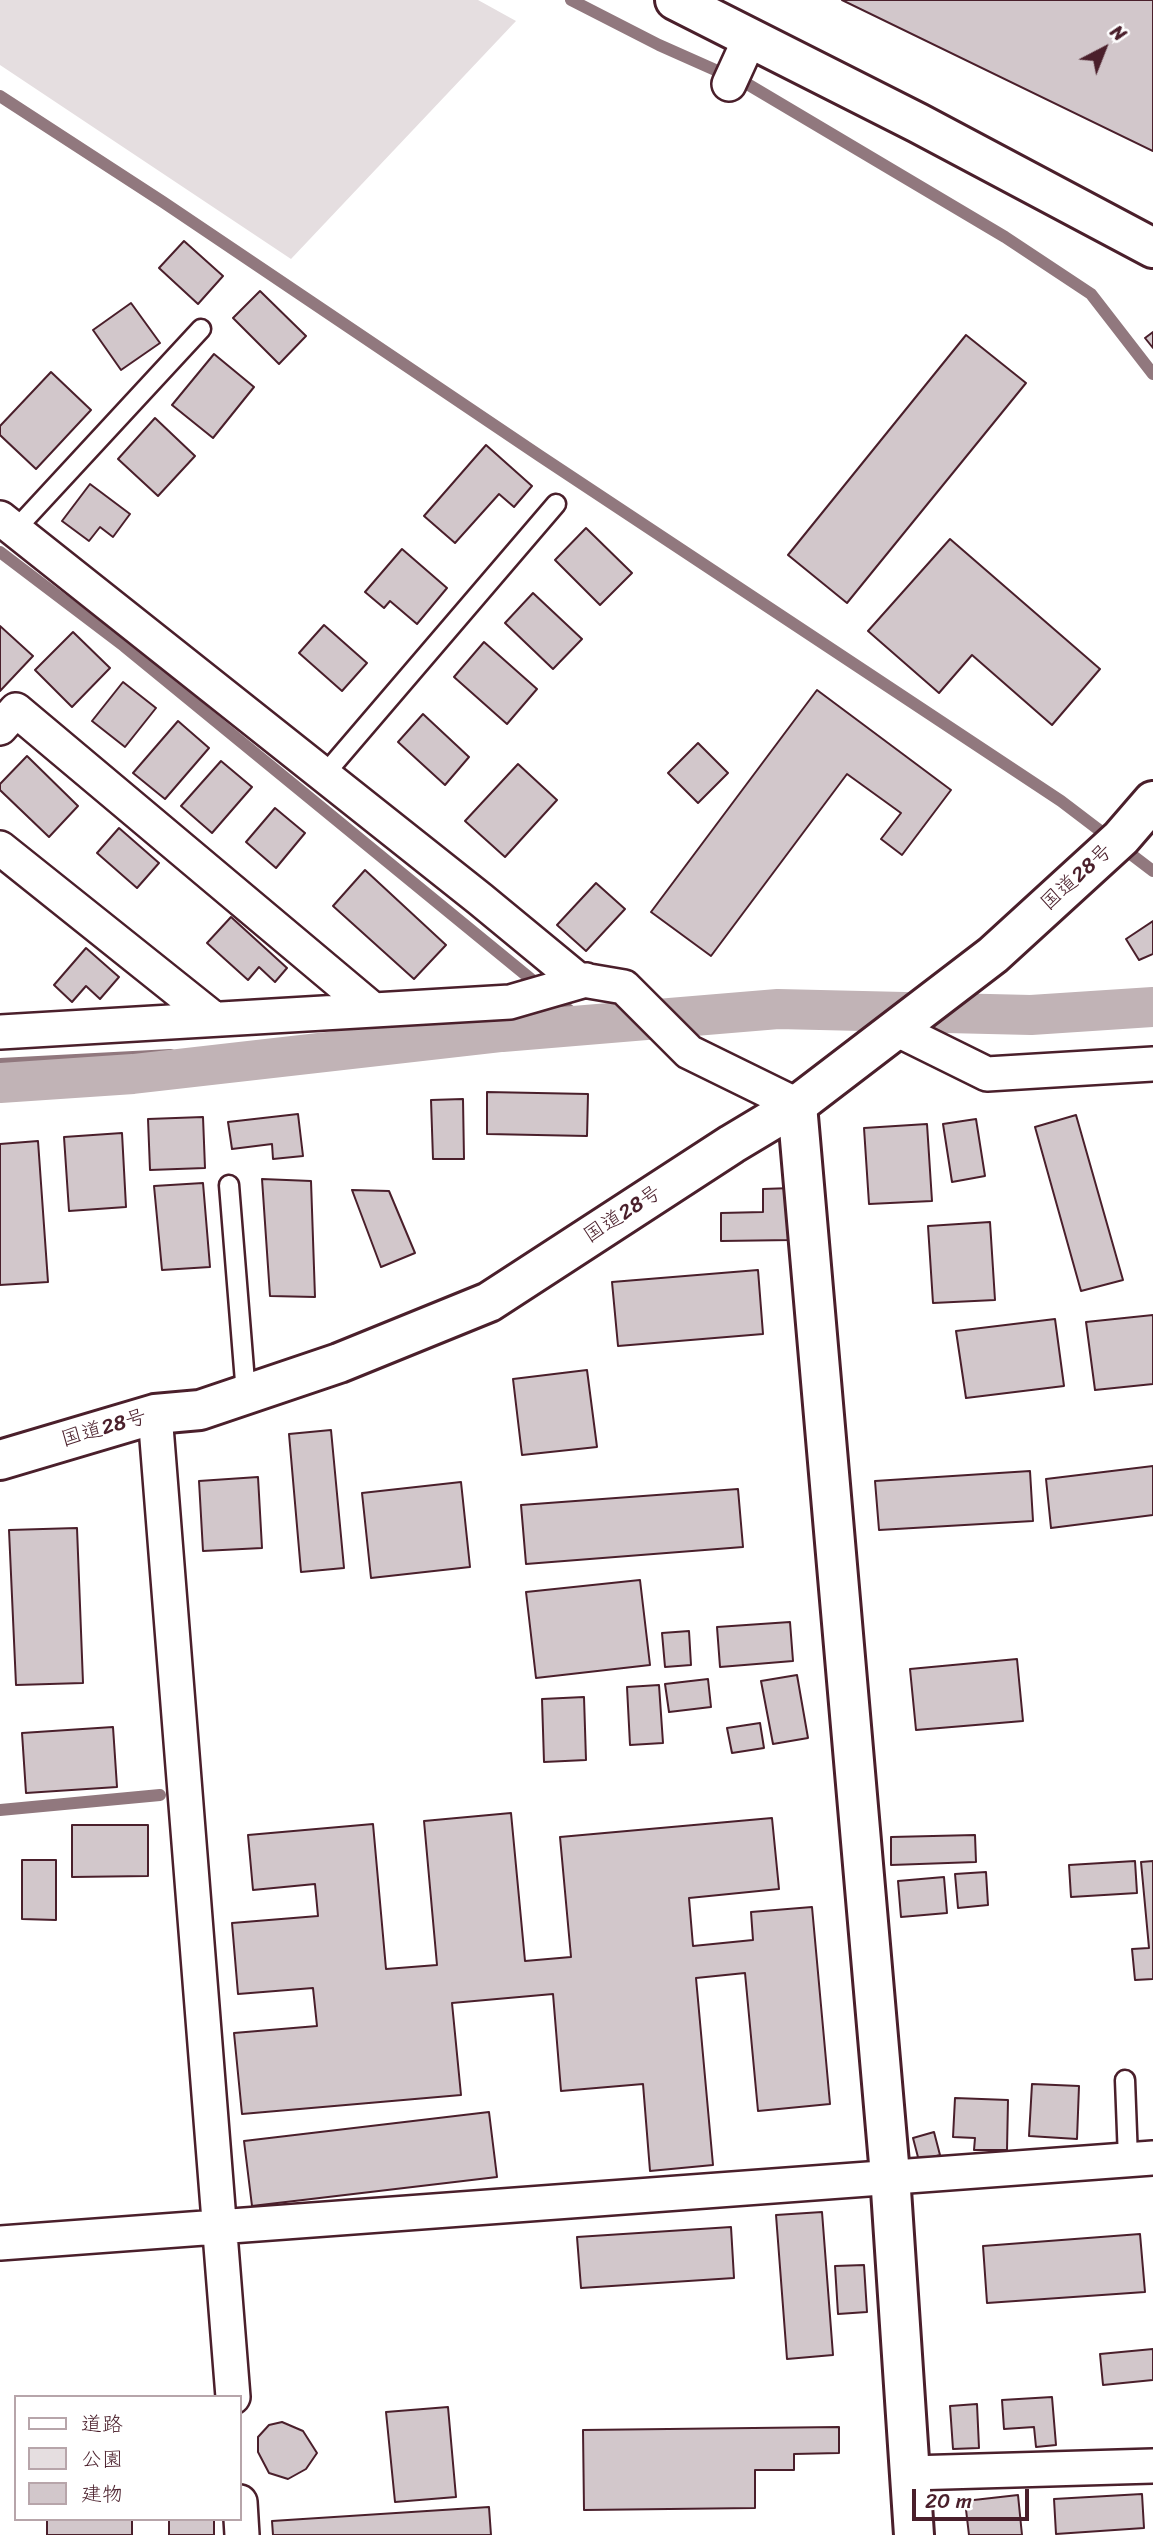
<!DOCTYPE html>
<html>
<head>
<meta charset="utf-8">
<style>
  body { margin:0 }
  #map { position:relative; width:1153px; height:2535px; overflow:hidden; background:#fff; font-family:Sriracha,"Klee One",sans-serif }
  canvas { display:block }
  .legend { position:absolute; left:14px; top:2395px; width:228px; height:126px; box-sizing:border-box; background:#fff; border:2px solid #b7a5aa; margin:0; padding:9px 12px; list-style:none; font-size:21px; color:#4a1f2b }
  .legend li { display:flex; align-items:center; gap:14px; height:35px }
  .legend b { width:35px; border:2px solid #b7a5aa }
  .north { position:absolute; left:1069px; top:14px; width:70px; height:70px; -webkit-text-stroke:5px #fff; paint-order:stroke; rotate:42deg; font-size:19px; font-weight:700; line-height:28px; text-align:center; color:#4a1f2b }
  .north::after { content:''; display:block; margin:auto; width:24px; height:32px; background:#4a1f2b; clip-path:polygon(50% 0,100% 100%,50% 72%,0 100%) }
  .scale { position:absolute; left:912px; top:2489px; width:117px; height:32px; box-sizing:border-box; border:4px solid #4a1f2b; border-top:0; padding-left:9px; font-size:21px; line-height:24px; white-space:nowrap; color:#4a1f2b; -webkit-text-stroke:5px #fff; paint-order:stroke }
</style>
</head>
<body>
<div id="map">
<canvas width="1153" height="2535"></canvas>
<ul class="legend">
<li><b style="height:9px;background:#fff"></b>道路</li>
<li><b style="height:19px;background:#e5dee0"></b>公園</li>
<li><b style="height:19px;background:#d2c7cb"></b>建物</li>
</ul>
<div class="north">N</div>
<div class="scale">20 m</div>
</div>
<script>
const c = document.querySelector('canvas').getContext('2d');
c.lineJoin = 'round';
function fillPath(path, color) { c.fillStyle = color; c.fill(path, 'evenodd'); }
function stroke(path, color, width, dash) { c.strokeStyle = color; c.lineWidth = width; c.lineCap = dash ? 'butt' : 'round'; c.setLineDash(dash || []); c.stroke(path); }
function drawText(font, color, halo, rows, align = 'center') {
  c.font = font + ' Sriracha,"Klee One",sans-serif'; c.lineWidth = 7; c.setLineDash([]); c.textBaseline = 'middle'; c.strokeStyle = halo; c.fillStyle = color; for (const [text, x, y, turn = 0] of rows) {
    c.save(); c.translate(x, y); c.rotate((+turn || 0) * Math.PI / 180); c.textAlign = isNaN(turn) ? turn : align; if (halo) c.strokeText(text, 0, 0); c.fillText(text, 0, 0); c.restore();
  }
}
fillPath(new Path2D(`
  M0,0H478L516,21L291,259L0,65Z`), '#e5dee0');
stroke(new Path2D(`
  M571,0L659,45L749,85L1005,237L1091,294L1153,374
  M0,96L163,202L540,456L1061,801L1153,871
  M0,552L124,646L587,1025
  M0,1064L171,1055
  M0,1810L160,1795`), '#91787e', 12);
stroke(new Path2D(`
  M0,1083L133,1074L502,1032L778,1009L1031,1015L1153,1007`), '#c1b3b6', 40);
const building = new Path2D(`
  M842,0H1153V151Z
  M184,241L223,276L198,304L159,268Z
  M260,291L306,336L279,364L233,318Z
  M131,303L160,343L121,370L93,330Z
  M1153,332V348L1145,338Z
  M966,335L1026,383L847,603L788,555Z
  M214,354L254,387L213,438L172,405Z
  M51,372L91,410L36,469L0,435V426Z
  M155,418L195,456L158,496L118,459Z
  M486,445L532,486L514,507L499,494L455,543L424,516Z
  M90,484L130,514L113,537L100,527L89,541L62,521Z
  M586,528L632,573L600,605L555,560Z
  M950,539L1100,669L1052,725L972,655L939,693L868,631Z
  M402,549L447,588L417,624L390,601L384,608L365,592Z
  M533,593L582,639L553,669L505,623Z
  M324,625L367,663L342,691L299,653Z
  M0,626L33,656L0,691Z
  M73,632L110,668L72,707L35,670Z
  M484,642L537,689L507,724L454,677Z
  M123,682L156,708L125,747L92,721Z
  M817,690L951,790L902,855L881,839L901,813L847,774L711,956L651,912Z
  M423,714L469,757L445,785L398,742Z
  M178,721L209,748L165,799L133,773Z
  M698,743L728,773L698,803L668,773Z
  M27,756L78,806L49,837L0,790V784Z
  M221,761L252,787L212,833L181,806Z
  M518,764L557,800L505,857L465,821Z
  M275,808L305,833L276,868L246,842Z
  M119,828L159,863L137,888L97,853Z
  M365,870L446,945L414,979L333,906Z
  M596,883L625,909L586,951L557,925Z
  M231,917L287,968L275,982L259,967L248,980L207,943Z
  M1153,921V954L1139,960L1126,939Z
  M86,948L119,977L100,999L86,986L72,1002L54,985Z
  M487,1092L588,1094L587,1136L487,1134Z
  M463,1099L464,1159H433L431,1100Z
  M298,1114L303,1156L273,1159L272,1144L232,1149L228,1122Z
  M1076,1115L1123,1280L1081,1291L1035,1127Z
  M203,1117L205,1168L150,1170L148,1119Z
  M976,1119L985,1176L952,1182L943,1124Z
  M927,1124L932,1201L869,1204L864,1128Z
  M122,1133L126,1207L69,1211L64,1137Z
  M38,1141L48,1282L0,1285V1144Z
  M262,1179L311,1181L315,1297L270,1296Z
  M203,1183L210,1267L162,1270L154,1186Z
  M792,1188V1240L721,1241V1213L763,1212V1189Z
  M352,1190L389,1191L415,1253L381,1267Z
  M990,1222L995,1300L933,1303L928,1226Z
  M758,1270L763,1334L618,1346L612,1282Z
  M1153,1315V1384L1095,1390L1086,1322Z
  M1055,1319L1064,1386L966,1398L956,1331Z
  M587,1370L597,1447L522,1455L513,1379Z
  M331,1430L344,1568L301,1572L289,1434Z
  M1153,1466V1515L1051,1528L1046,1479Z
  M1030,1471L1033,1521L879,1530L875,1481Z
  M258,1477L262,1548L203,1551L199,1481Z
  M461,1482L470,1567L371,1578L362,1493Z
  M738,1489L743,1547L526,1564L521,1505Z
  M77,1528L83,1683L16,1685L9,1530Z
  M640,1580L650,1665L536,1678L526,1592Z
  M790,1622L793,1661L720,1667L717,1627Z
  M689,1631L691,1665L665,1667L662,1633Z
  M1017,1659L1023,1721L916,1730L910,1669Z
  M797,1675L808,1738L773,1744L761,1681Z
  M708,1679L711,1707L669,1712L665,1684Z
  M659,1685L663,1743L630,1745L627,1687Z
  M584,1697L586,1760L544,1762L542,1699Z
  M760,1723L764,1748L732,1753L727,1728Z
  M113,1727L117,1787L26,1793L22,1733Z
  M511,1813L525,1961L571,1957L560,1837L772,1818L779,1889L689,1898L693,1946L753,1940L751,1912L812,1907L830,2104L758,2111L745,1973L696,1978L713,2165L650,2171L643,2084L561,2091L553,1994L452,2003L461,2095L242,2114L234,2033L317,2026L313,1988L238,1994L232,1923L318,1916L315,1884L253,1890L248,1835L373,1824L386,1969L437,1965L424,1821Z
  M72,1825H148V1876L72,1877Z
  M975,1835L976,1862L891,1865V1837Z
  M22,1860H56V1920L22,1919Z
  M1135,1861L1137,1893L1071,1897L1069,1865Z
  M1153,1861V1979L1135,1980L1132,1949L1149,1948L1141,1862Z
  M986,1872L988,1905L958,1908L955,1874Z
  M944,1877L947,1913L901,1917L898,1881Z
  M1032,2084L1079,2086L1077,2139L1029,2136Z
  M955,2098L1008,2100L1007,2150H974L975,2138L953,2137Z
  M489,2112L497,2177L252,2206L244,2141Z
  M934,2132L940,2155L919,2161L913,2138Z
  M822,2212L833,2355L787,2359L776,2215Z
  M731,2227L734,2278L581,2288L577,2237Z
  M1140,2234L1145,2292L987,2303L983,2246Z
  M864,2265L867,2312L838,2314L835,2266Z
  M1153,2349V2380L1103,2385L1100,2354Z
  M1052,2397L1056,2445L1036,2447L1034,2427L1004,2429L1002,2400Z
  M977,2404L979,2448L953,2449L950,2406Z
  M448,2407L456,2497L395,2502L386,2412Z
  M282,2422L303,2431L317,2453L306,2469L288,2479L269,2473L258,2452V2437L269,2425Z
  M839,2427V2453L794,2454V2470H755V2508L584,2510L583,2430Z
  M1142,2494L1144,2528L1056,2534L1054,2499Z
  M1018,2495L1022,2535H969L965,2501Z
  M489,2507L491,2535H273L272,2521Z
  M47,2519H132V2535H47Z
  M169,2519H214V2535H169Z`);
fillPath(building, '#d2c7cb');
stroke(building, '#4a1f2b', 2);
const lane = new Path2D(`
  M15,530L201,329
  M324,775L556,504
  M229,1185L246,1394
  M1125,2080L1128,2159`);
const street = new Path2D(`
  M729,84L750,38
  M0,518L480,899L577,979L624,987L689,1052L797,1105
  M0,728L16,710L372,1009
  M0,848L214,1019
  M898,1030L987,1074L1153,1064
  M0,1032L510,1002L586,980
  M155,1414L233,2397
  M0,2243C385,2217 768,2184 1153,2158
  M910,2473L1153,2466
  M240,2502L242,2535`);
const secondary = new Path2D(`
  M675,0L918,123L1153,248
  M797,1105L890,2175L914,2535`);
const highway = new Path2D(`
  M0,1460L155,1414L200,1410L339,1363L489,1302L732,1144L797,1105L993,955L1121,838L1153,801`);
stroke(lane, '#4a1f2b', 23);
stroke(street, '#4a1f2b', 38);
stroke(secondary, '#4a1f2b', 44);
stroke(highway, '#4a1f2b', 44);
stroke(lane, '#fff', 18);
stroke(street, '#fff', 33);
stroke(secondary, '#fff', 38);
stroke(highway, '#fff', 38);
drawText('21px', '#4a1f2b', '#fff', [
  ["国道28号",1077,878,-42],
  ["国道28号",623,1215,-33],
  ["国道28号",104,1429,-16]
]);
</script>
</body>
</html>
